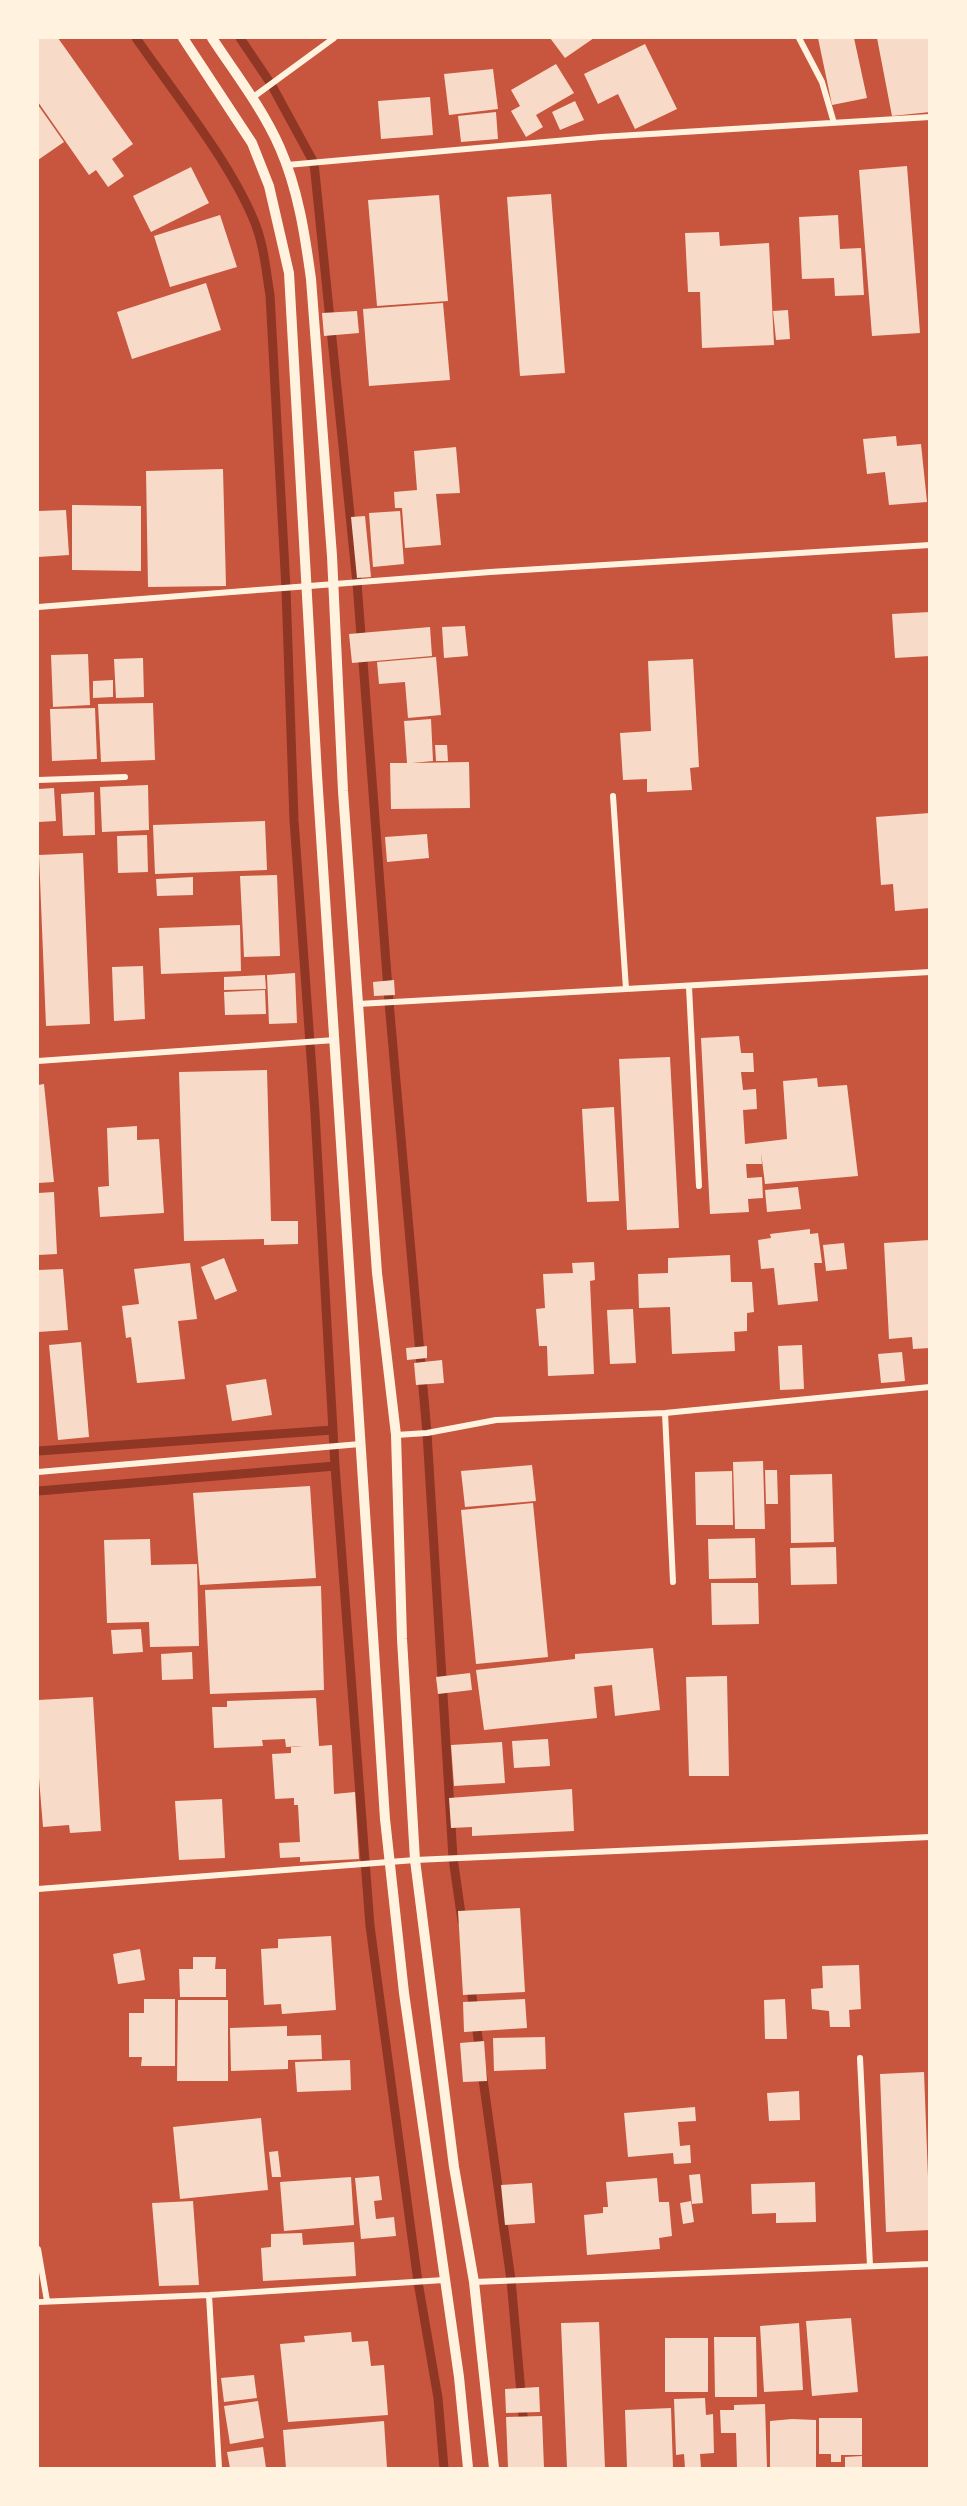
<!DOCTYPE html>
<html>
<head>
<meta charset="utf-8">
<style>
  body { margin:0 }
  #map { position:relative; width:967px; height:2506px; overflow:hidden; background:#c8553d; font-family:"Noto Sans",sans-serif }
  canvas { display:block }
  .frame { position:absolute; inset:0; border:39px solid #fff3e0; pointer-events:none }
</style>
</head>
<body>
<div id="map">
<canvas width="967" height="2506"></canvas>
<div class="frame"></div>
</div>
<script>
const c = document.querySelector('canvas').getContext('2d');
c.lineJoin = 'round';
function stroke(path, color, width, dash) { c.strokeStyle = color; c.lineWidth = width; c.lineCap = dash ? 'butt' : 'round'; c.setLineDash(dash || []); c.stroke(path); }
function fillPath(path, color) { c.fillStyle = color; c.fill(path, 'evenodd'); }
stroke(new Path2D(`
  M136,38C174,93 230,161 255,223C264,246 266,271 270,295L286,589L294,820L315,1113L335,1466L370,1926L418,2282L438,2398L444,2468
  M240,38L271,84L314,163L357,583L389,1002L427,1433L453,1858L462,1921
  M38,1451L333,1430
  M38,1491L335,1466
  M470,1982L480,2052
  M482,2072L511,2280L524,2427`), '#8f3625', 9);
fillPath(new Path2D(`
  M38,38H58L133,144L112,159L124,176L108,187L96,170L89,175L38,102Z
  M550,38H594L565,58Z
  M818,38H854L867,98L832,105Z
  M877,38H929L930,112L892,116Z
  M645,44L677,109L635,129L618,94L598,104L584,74Z
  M556,64L574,93L536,115L543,127L526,137L511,111L520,106L511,90Z
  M493,69L498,109L449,115L444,74Z
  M430,97L433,135L381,139L378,101Z
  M575,101L584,120L560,130L552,112Z
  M38,105L64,142L38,160Z
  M496,112L498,139L461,142L458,116Z
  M907,166L920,333L872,336L859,170Z
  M191,167L209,203L151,232L133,196Z
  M551,194L565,373L520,376L507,197Z
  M439,195L448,301L377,306L368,200Z
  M220,215L237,267L170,287L154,236Z
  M838,215L840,249L861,248L864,295L835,296L834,278L802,279L799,217Z
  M719,232L720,246L769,243L774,345L702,348L700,292H688L685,233Z
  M206,283L221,330L132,359L117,312Z
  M443,303L450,380L369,386L363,309Z
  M788,310L790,339L776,340L773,311Z
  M357,311L359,333L324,336L322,313Z
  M896,436L897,446L921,444L927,502L889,505L885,472L867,474L863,439Z
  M456,447L460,493L436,494L441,545L405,548L402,508H395L394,492L417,490L414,451Z
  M223,469L226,586L148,587L146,471Z
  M72,505L141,506V571L72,570Z
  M66,510L69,555L38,557V511Z
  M400,511L404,564L373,567L369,513Z
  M365,516L371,577L357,578L351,517Z
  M930,612V656L895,658L892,614Z
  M465,626L468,656L444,658L442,627Z
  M430,627L432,656L352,663L349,634Z
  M88,654L90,705L53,707L51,655Z
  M436,657L441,715L408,718L405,682L379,684L377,662Z
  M143,658L144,697L116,698L114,659Z
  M693,659L699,767L690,768L692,790L647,792V779L623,780L620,733L651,731L648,661Z
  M113,680V697L93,698V681Z
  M153,703L155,760L101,762L98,704Z
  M95,708L97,759L52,761L50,709Z
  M431,719L433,761L412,763L469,762L470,808L391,809L390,763H407L404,721Z
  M435,745H447L448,761H436Z
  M148,785L149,830L102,832L100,787Z
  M54,788L56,821L38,822V789Z
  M94,792L95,835L63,836L61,794Z
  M930,813V908L895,911L893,884L881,885L876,817Z
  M265,821L267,870L155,874L153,825Z
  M427,834L429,858L387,862L385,837Z
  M147,835L148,872L118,873L117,836Z
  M83,853L90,1024L46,1026L39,855Z
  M277,875L280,956L244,957L240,876Z
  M193,877V895L157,896L156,879Z
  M240,925L241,971L161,974L159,928Z
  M143,966L145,1019L114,1021L112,967Z
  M295,973L297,1023L269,1024L267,975Z
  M265,975L266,989L224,990V977Z
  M394,980L395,995L374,996L373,982Z
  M265,990L266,1014L225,1015L224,992Z
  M739,1036L741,1053H753L754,1072H741L743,1090L756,1089L757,1109L743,1110L745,1144L787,1139L783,1081L817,1078L818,1087L847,1085L858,1176L765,1184L761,1152L762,1164H746L747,1178L762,1177L763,1198L748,1199L749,1212L710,1214L701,1038Z
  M670,1057L679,1228L627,1230L619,1059Z
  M267,1070L271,1221H298V1244L264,1245V1239L184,1241L179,1072Z
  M44,1084L54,1182L38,1183V1085Z
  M614,1107L619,1201L587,1202L582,1109Z
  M137,1126V1140L159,1139L164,1213L100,1217L98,1187L109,1186L107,1128Z
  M798,1187L801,1209L767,1212L765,1190Z
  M54,1192L57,1254L38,1255V1193Z
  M810,1229V1234L818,1233L822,1263H814L818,1301L778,1305L774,1268L761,1269L758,1240L771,1238L770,1234Z
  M930,1240V1348L913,1349L912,1337L889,1339L884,1243Z
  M844,1243L847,1269L826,1271L823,1245Z
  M730,1255L731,1282H752L754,1312L747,1313V1331L734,1332L735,1351L672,1354L670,1307L639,1308L638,1274L668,1273V1258Z
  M224,1258L237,1291L215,1300L201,1267Z
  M594,1262L595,1280L590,1281L594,1374L548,1376L547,1346H539L536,1309L545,1308L543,1274L573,1273L572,1263Z
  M190,1263L197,1319L178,1321L185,1379L137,1383L131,1337L126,1338L122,1306L139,1304L134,1269Z
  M63,1269L68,1330L38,1332V1270Z
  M633,1309L636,1363L610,1364L607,1310Z
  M81,1342L89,1437L58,1440L49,1345Z
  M802,1345L804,1389L780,1390L778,1346Z
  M427,1346V1358L407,1360L406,1348Z
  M902,1352L905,1381L881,1383L878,1354Z
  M442,1360L444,1383L416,1385L414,1363Z
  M266,1379L272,1415L232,1421L226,1385Z
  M763,1461L765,1529H735L733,1462Z
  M532,1465L536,1501L465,1507L461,1471Z
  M765,1470H777L778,1504H766Z
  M732,1471L733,1525H696L695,1472Z
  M832,1474L834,1542L791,1543L790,1475Z
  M310,1486L316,1578L200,1585L193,1493Z
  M533,1503L548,1657L476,1664L461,1510Z
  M755,1538L756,1578L709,1579L708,1539Z
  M150,1539L151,1565L197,1564L199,1646L150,1647L149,1622L107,1623L104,1540Z
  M836,1547L837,1584L791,1585L790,1548Z
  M711,1583H758L759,1624L712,1625Z
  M321,1586L324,1690L210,1694L205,1590Z
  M141,1629L143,1652L113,1654L111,1630Z
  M653,1648L660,1710L615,1716L612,1685L594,1687L597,1718L484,1730L476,1670L575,1659V1654Z
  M192,1652L193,1679L162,1680L161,1654Z
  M470,1673L472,1690L438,1694L436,1677Z
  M727,1676L729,1776H689L686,1677Z
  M93,1697L101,1831L70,1833L69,1825L43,1827L38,1766V1700Z
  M316,1698L319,1746L332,1745L334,1794L355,1792L359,1859L300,1862V1857L280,1858L279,1843L300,1842L298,1805H294V1798L275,1799L272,1754L291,1753V1747L303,1746L286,1747L285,1739L262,1740L263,1746L214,1748L212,1707H227V1701Z
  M548,1739L550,1766L514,1768L512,1741Z
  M502,1742L505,1783L454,1786L451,1745Z
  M572,1789L574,1831L472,1836V1827L451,1828L449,1798Z
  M222,1799L225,1858L179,1860L175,1801Z
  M520,1908L525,1992L463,1995L458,1911Z
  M331,1936L336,2010L282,2014L281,2004L264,2005L261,1949L278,1948V1939Z
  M140,1949L145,1980L118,1984L113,1954Z
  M193,1957H216L215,1969H226V1997H180L179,1969H193Z
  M859,1965L861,2009L849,2010L850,2027H830L829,2011L812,2009L811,1989L823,1988L822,1966Z
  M144,1999H175V2066H141L142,2057H129V2013H144Z
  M525,1999L527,2028L464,2032L463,2002Z
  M785,1999L787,2039H765L764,2000Z
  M178,2000H228V2081H177Z
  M287,2026V2036L321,2035L322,2059L288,2060V2069L231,2071L230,2028Z
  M545,2037L546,2069L494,2071L493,2038Z
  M484,2041L487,2081L463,2082L460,2043Z
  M350,2060L351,2090L297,2092L295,2062Z
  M924,2072L930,2230L886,2232L880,2074Z
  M799,2091L800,2120L769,2121L767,2093Z
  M695,2107L696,2121L678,2122L680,2146L690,2145L691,2163L674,2164L673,2153L628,2157L624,2113Z
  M261,2118L268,2190L180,2199L173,2127Z
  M278,2151L281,2177H272L269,2152Z
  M700,2174L703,2203L692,2204L689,2175Z
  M379,2176L382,2200L374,2201L376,2219L394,2217L396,2236L361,2239L355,2178Z
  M351,2177L354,2225L284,2231L280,2182Z
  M657,2178L659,2202H669L672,2236L659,2238L660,2249L587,2255L584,2215L603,2213V2207H608L606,2182Z
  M815,2182L816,2222L776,2223V2213L752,2214L751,2184Z
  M532,2183L535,2223L505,2225L501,2185Z
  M193,2201L199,2285L159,2286L152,2203Z
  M691,2201L694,2222L683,2224L680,2203Z
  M302,2233L303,2245L354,2242L356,2276L263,2281L261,2248L271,2247V2234Z
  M851,2318L858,2392L812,2396L806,2321Z
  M599,2322L605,2468H567L561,2323Z
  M799,2323L803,2390L764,2392L760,2326Z
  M351,2332L352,2342L368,2341L371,2366L384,2365L388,2415L288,2422L280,2344L305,2342L304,2336Z
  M714,2337H756L757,2397H715Z
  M665,2338H708V2392H665Z
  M254,2375L257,2398L224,2402L221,2378Z
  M539,2387L540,2412L506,2413L505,2389Z
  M705,2398L706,2415L713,2414L714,2453L700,2454L701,2468H685L684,2454L676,2455L674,2399Z
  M258,2401L264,2438L230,2444L224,2406Z
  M765,2404L767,2468H737L736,2433H721L720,2410H734V2405Z
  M671,2408L673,2468H627L625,2410Z
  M542,2416L544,2468H508L506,2417Z
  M819,2418H862V2455H841V2462H831V2454H819Z
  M792,2419L816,2420V2468H770V2421Z
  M384,2421L387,2468H286L283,2430Z
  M263,2447L266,2468H230L227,2452Z
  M862,2456V2468H845V2457Z`), '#f7dbc8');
stroke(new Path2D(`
  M799,38L822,82L834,123
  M252,98L334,38
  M287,165L601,137L930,117
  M38,607L490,572L930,545
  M38,780L125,777
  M613,796L626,989
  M689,987L699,1186
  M358,1004L930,972
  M38,1061L335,1040
  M665,1413L673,1582
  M396,1435L427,1433L496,1420L665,1413L930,1387
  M38,1472L360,1444
  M38,1889L415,1860L930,1837
  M860,2058L870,2266
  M38,2249L47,2301
  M474,2282L930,2264
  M209,2295L219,2468
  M38,2302L209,2295L444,2280`), '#fff3e0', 6);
stroke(new Path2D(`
  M183,38L252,143L269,186L289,273L317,775L385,1819L404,1993L459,2377L468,2468
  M212,38C235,73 263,109 280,148C298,189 305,235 311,279L332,556L343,791L377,1273L396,1435L402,1639L415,1860L454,2167L474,2282L494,2468`), '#fff3e0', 10);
</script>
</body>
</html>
